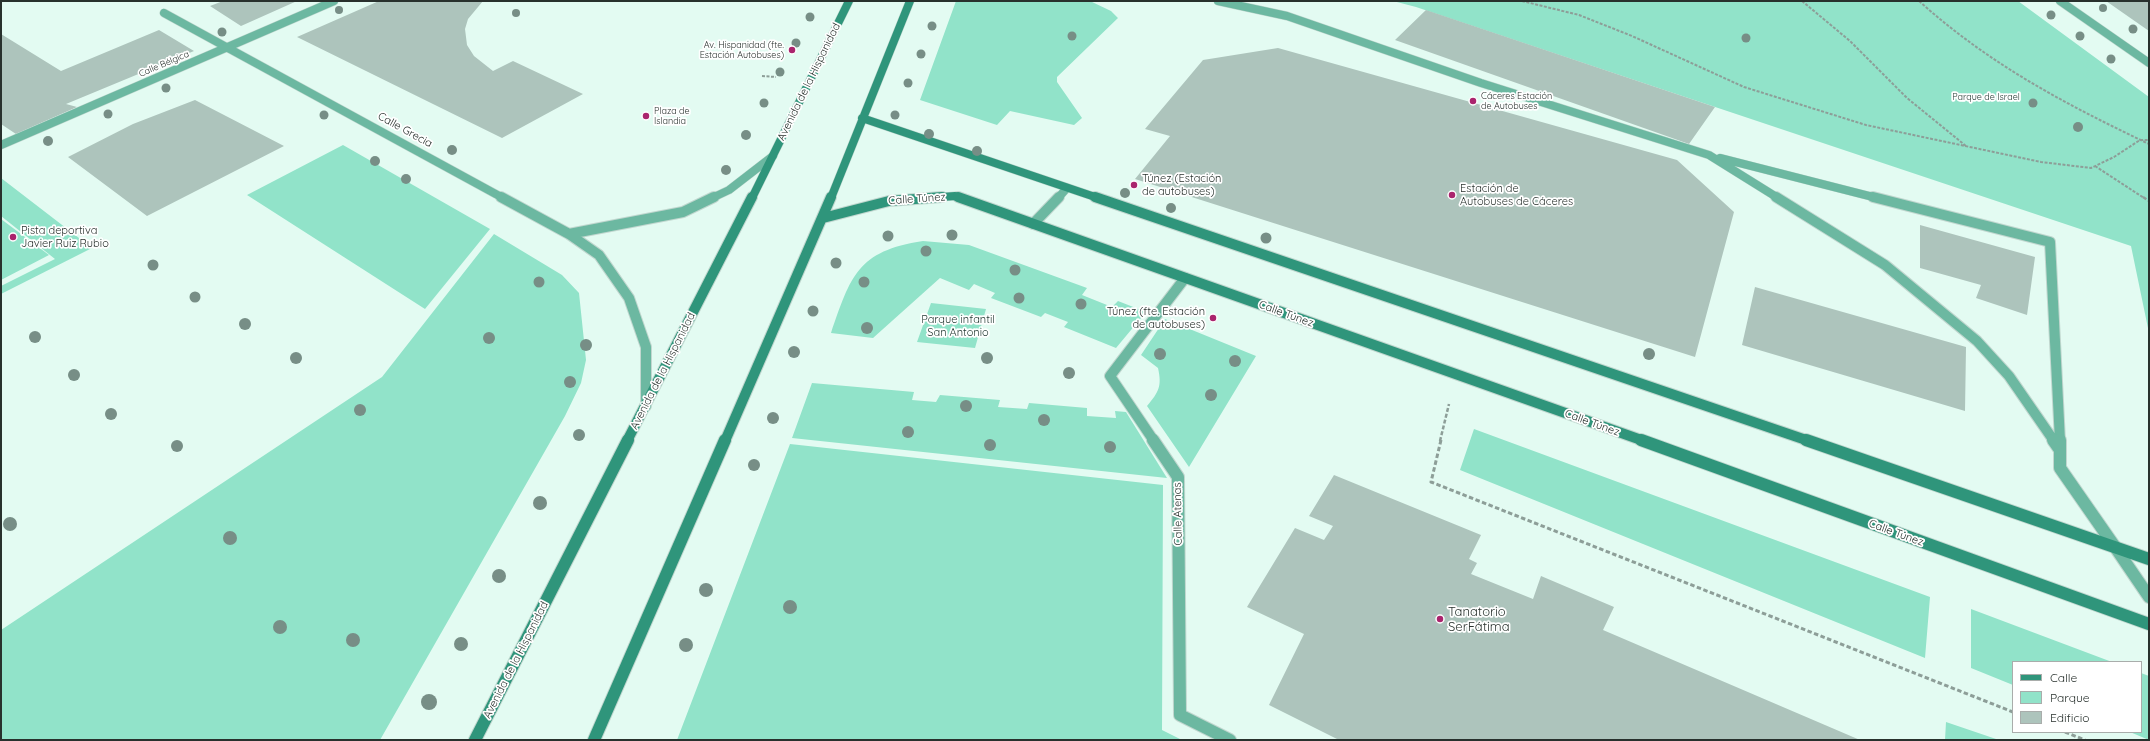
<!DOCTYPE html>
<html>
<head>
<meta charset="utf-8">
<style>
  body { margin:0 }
  #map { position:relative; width:2150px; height:741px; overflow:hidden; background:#e3fbf2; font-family:Quicksand,sans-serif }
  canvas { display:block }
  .frame { position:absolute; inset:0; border:2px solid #28312d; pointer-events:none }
  .legend { position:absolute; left:2012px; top:661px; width:130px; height:72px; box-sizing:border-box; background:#fff; border:1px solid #a9adab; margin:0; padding:5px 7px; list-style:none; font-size:12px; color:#28312d }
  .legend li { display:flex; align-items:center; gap:8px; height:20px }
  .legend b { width:20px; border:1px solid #a9adab }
</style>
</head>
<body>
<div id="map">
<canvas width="2150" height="741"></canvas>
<div class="frame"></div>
<ul class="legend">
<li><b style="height:5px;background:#2f957b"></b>Calle</li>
<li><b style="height:11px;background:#91e3c9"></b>Parque</li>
<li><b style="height:11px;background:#adc4bc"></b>Edificio</li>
</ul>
</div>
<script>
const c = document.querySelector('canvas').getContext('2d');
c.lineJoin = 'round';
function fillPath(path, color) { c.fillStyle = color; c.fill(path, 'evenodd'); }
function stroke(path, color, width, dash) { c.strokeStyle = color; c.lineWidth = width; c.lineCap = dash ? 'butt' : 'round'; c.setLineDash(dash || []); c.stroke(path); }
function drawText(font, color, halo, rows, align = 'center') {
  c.font = font + ' Quicksand,sans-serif'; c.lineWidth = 3.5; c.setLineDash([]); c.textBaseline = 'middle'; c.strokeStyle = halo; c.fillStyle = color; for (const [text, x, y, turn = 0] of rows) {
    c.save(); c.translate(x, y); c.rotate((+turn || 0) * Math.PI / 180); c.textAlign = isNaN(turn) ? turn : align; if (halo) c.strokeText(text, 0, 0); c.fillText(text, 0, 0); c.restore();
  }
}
fillPath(new Path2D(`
  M956,1H1090L1111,11L1118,18L1057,77V82L1082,118L1074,125L1010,111L997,125L920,100Z
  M1393,1H2018L2149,97V333L2131,246L1416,7Z
  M343,145L490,229L425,309L247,195Z
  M1,178L92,248L1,294V286L55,259L1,216Z
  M1,219L49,255L1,280Z
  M494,234L562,275L579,293L586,360L581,383L565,416L380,740H1V630L382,377Z
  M923,241L969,245L1087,288L1082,295L1112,307L1118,301L1146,312L1116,348L1064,327L1068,322L1045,313L1041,317L991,298L995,293L974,284L969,290L940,278L873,338L831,333C851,276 857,251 923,241Z
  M931,303L986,309L975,348L917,342Z
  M1165,319L1256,356L1189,467L1147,406C1159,392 1162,386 1158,368L1141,355Z
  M812,383L914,392L912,400L936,402L940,395L1000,400L998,407L1027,409L1029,403L1087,408V416L1116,418L1115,411L1126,412L1167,478L792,438Z
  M1474,429L1930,597L1925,658L1460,470Z
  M790,444L1163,485L1162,730L1182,740H677Z
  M1971,609L2112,662H2013V685L1971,668Z
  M2141,673L2149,676V740L2130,732H2141Z
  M1946,722L1999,740H1945Z`), '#91e3c9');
fillPath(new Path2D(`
  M223,1H297L241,26L210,6Z
  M379,1H483L468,19L465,29L467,45L474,56L493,71L513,61L583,94L502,138L297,37Z
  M2106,1H2149V31Z
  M1426,10L1715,107L1689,144L1395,40Z
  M159,30L194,51L66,104L77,107L16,134L1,124V34L61,71Z
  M1278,48L1677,160L1734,212L1695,357L1135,179L1170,136L1145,129L1203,60Z
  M195,100L284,146L147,216L68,157L133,124Z
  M1920,225L2035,257L2027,315L1976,298L1981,285L1920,268Z
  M1755,287L1966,347L1965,411L1742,345Z
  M1334,475L1481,535L1469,559L1477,563L1471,574L1533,599L1541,576L1614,607L1603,630L1860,740H1339L1269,705L1304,634L1247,607L1295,528L1324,540L1333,526L1309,516Z`), '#adc4bc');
const serviceFar2 = new Path2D(`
  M1218,1L1287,16L1481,83L1709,155L1778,198
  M1720,158L1877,198`);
const serviceFar1 = new Path2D(`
  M1776,197L1885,265L1977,341L2009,376L2054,441
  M1873,197L2050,242L2060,441`);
const service = new Path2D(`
  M2053,440L2060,450V468L2115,547
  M2060,440V450`);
const pedestrianFar2 = new Path2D(`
  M164,13L228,48`);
const pedestrianFar1 = new Path2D(`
  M1154,441L1110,376L1185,278`);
const pedestrian = new Path2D(`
  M1153,440L1178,477L1180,715L1230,740`);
const minorFar2 = new Path2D(`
  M2060,1L2149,63
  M228,48L503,198
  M1,145L334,1
  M712,198L729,190L773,156
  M1058,198L1067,188`);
const minorFar1 = new Path2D(`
  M501,197L569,234L599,255L629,298L646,347V406
  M1033,224L1059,197
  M569,234L683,212L714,197`);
const minor = new Path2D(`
  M2115,547L2149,597`);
const secondaryFar2 = new Path2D(`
  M862,118L1098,198
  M752,198L849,1
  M831,198L910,1
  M929,198L955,196L961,198`);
const secondaryFar1 = new Path2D(`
  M958,197L1644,441
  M1095,197L1809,441
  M823,218L889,201L942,197
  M627,441L752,197
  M725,441L831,197`);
const secondary = new Path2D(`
  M1641,440L2149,624
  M1806,440L2149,559
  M475,740L628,440
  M594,740L725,440`);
stroke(serviceFar2, '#c1d7cf', 9);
stroke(serviceFar1, '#c1d7cf', 12);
stroke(service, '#c1d7cf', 14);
stroke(pedestrianFar2, '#c1d7cf', 9);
stroke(pedestrianFar1, '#c1d7cf', 12);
stroke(pedestrian, '#c1d7cf', 14);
stroke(minorFar2, '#c1d7cf', 9);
stroke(minorFar1, '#c1d7cf', 12);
stroke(minor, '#c1d7cf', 14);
stroke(secondaryFar2, '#c1d7cf', 9);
stroke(secondaryFar1, '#c1d7cf', 12);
stroke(secondary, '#c1d7cf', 14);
stroke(new Path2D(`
  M1522,1L1579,15L1632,36L1744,87L1866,125L2041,162L2091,168L2114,157L2140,140H2149
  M1802,1L1850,41L1907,98L1966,146
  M1919,1C1989,64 2065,104 2149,144
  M762,76L776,77
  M2095,166L2144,198`), '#8d9e98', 2, [3, 1.5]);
stroke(new Path2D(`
  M2143,197L2149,201
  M1440,441L1449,404`), '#8d9e98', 2.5, [4, 2]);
stroke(new Path2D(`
  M1441,440L1431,482L2013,712
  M2065,732L2085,740`), '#8d9e98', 3, [4.5, 2.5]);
stroke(serviceFar2, '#6cb8a1', 8);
stroke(serviceFar1, '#6cb8a1', 10);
stroke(service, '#6cb8a1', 12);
stroke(pedestrianFar2, '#6cb8a1', 8);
stroke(pedestrianFar1, '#6cb8a1', 10);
stroke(pedestrian, '#6cb8a1', 12);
stroke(minorFar2, '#6cb8a1', 8);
stroke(minorFar1, '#6cb8a1', 10);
stroke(minor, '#6cb8a1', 12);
stroke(secondaryFar2, '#2f957b', 8);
stroke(secondaryFar1, '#2f957b', 10);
stroke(secondary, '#2f957b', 12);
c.fillStyle = '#778e86';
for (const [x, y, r] of [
  [2103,8,4],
  [339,10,4],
  [516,13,4],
  [2051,15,4.5],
  [810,17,4.5],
  [932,26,4.5],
  [2133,29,4.5],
  [222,32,4.5],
  [1072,36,4.5],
  [2080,36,4.5],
  [1746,38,4.5],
  [796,43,4.5],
  [921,54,4.5],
  [2111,59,4.5],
  [780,72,4.5],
  [908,83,4.5],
  [166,88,4.5],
  [764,103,4.5],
  [2033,103,4.5],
  [108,114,4.5],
  [324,115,4.5],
  [895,115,4.5],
  [2078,127,5],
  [929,134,5],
  [746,135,5],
  [48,141,5],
  [452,150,5],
  [977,151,5],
  [375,161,5],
  [726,170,5],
  [406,179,5],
  [1125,193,5],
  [1171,208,5],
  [952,235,5.5],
  [888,236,5.5],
  [1266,238,5.5],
  [926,251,5.5],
  [836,263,5.5],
  [153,265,5.5],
  [1015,270,5.5],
  [539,282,5.5],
  [864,282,5.5],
  [195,297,5.5],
  [1019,298,5.5],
  [1081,304,5.5],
  [813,311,5.5],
  [245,324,6],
  [867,328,6],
  [35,337,6],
  [489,338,6],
  [586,345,6],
  [794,352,6],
  [1160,354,6],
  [1649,354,6],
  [296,358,6],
  [987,358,6],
  [1235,361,6],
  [1069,373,6],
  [74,375,6],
  [570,382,6],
  [1211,395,6],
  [966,406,6],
  [360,410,6],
  [111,414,6],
  [773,418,6],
  [1044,420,6],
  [908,432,6],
  [579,435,6],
  [990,445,6],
  [177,446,6],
  [1110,447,6],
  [754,465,6],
  [540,503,7],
  [10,524,7],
  [230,538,7],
  [499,576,7],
  [706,590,7],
  [790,607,7],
  [280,627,7],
  [353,640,7],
  [461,644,7],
  [686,645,7],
  [429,702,8]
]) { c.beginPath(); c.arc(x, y, r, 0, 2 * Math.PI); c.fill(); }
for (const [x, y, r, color] of [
  [792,50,4,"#aa246d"],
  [1473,101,4,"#aa246d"],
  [646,116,4,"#aa246d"],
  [1134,185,4,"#aa246d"],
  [1452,195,4,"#aa246d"],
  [13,237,4,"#aa246d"],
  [1213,318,4,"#aa246d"],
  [1440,619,4,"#aa246d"]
]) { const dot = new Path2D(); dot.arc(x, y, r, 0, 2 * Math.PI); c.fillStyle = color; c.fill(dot); stroke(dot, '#fff', 1.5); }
drawText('9px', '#28312d', '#fff', [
  ["Av. Hispanidad (fte.",784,45,"right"],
  ["Estación Autobuses)",784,55,"right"],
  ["Cáceres Estación",1481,96],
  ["de Autobuses",1481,106],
  ["Plaza de",654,111],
  ["Islandia",654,121]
], 'left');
drawText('9px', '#28312d', '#fff', [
  ["Calle Bélgica",164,64,-23]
]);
drawText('9px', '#1e352e', '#fff', [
  ["Parque de Israel",1986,97]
]);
drawText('11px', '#28312d', '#fff', [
  ["Avenida de la Hispanidad",809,82,-64],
  ["Calle Grecia",405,130,29],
  ["Calle Túnez",917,199,-4],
  ["Calle Túnez",1286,314,20],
  ["Avenida de la Hispanidad",663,371,-63],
  ["Calle Túnez",1592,423,20],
  ["Calle Atenas",1178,514,-91],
  ["Calle Túnez",1896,533,20],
  ["Avenida de la Hispanidad",516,660,-63]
]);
drawText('11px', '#28312d', '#fff', [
  ["Túnez (Estación",1142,179],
  ["de autobuses)",1142,192],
  ["Estación de",1460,189],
  ["Autobuses de Cáceres",1460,202],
  ["Pista deportiva",21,231],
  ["Javier Ruiz Rubio",21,244],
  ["Túnez (fte. Estación",1205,312,"right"],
  ["de autobuses)",1205,325,"right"]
], 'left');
drawText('11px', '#1e352e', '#fff', [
  ["Parque infantil",958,320],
  ["San Antonio",958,333]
]);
drawText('13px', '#28312d', '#fff', [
  ["Tanatorio",1448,612],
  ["SerFátima",1448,627]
], 'left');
</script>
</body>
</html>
